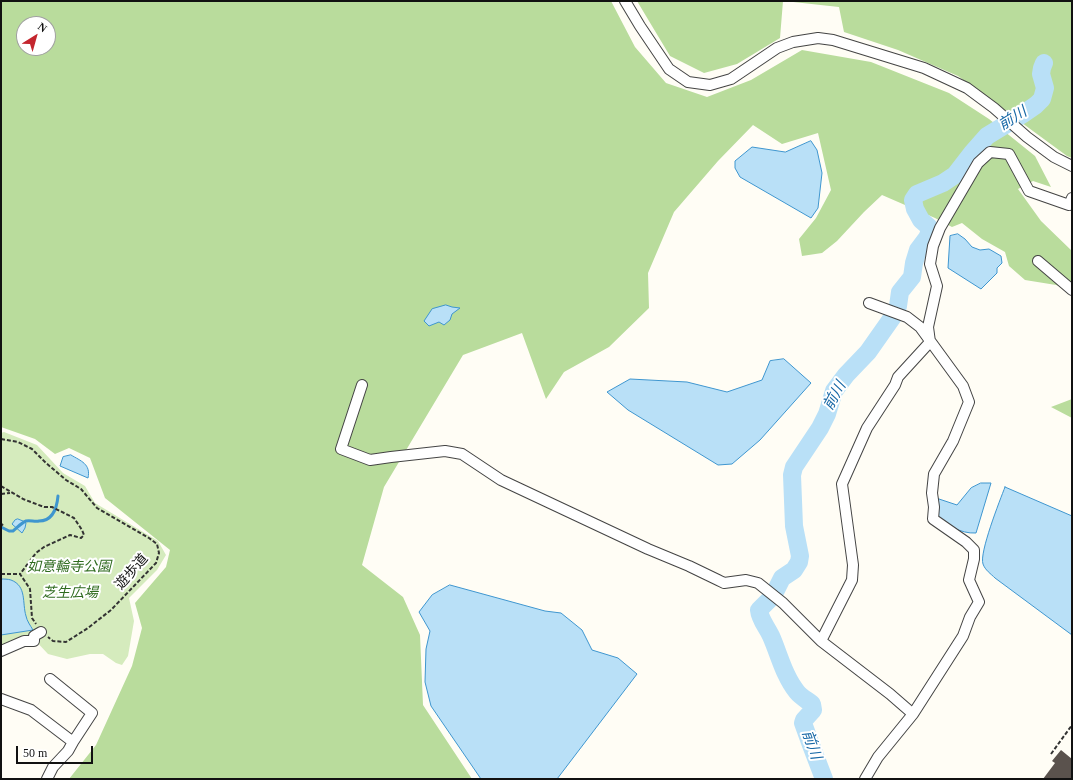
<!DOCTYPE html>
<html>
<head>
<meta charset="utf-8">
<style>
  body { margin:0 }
  #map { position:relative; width:1073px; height:780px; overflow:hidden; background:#fffdf5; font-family:"Times New Roman",serif }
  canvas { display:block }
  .frame { position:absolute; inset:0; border:2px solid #111; pointer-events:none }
  .north { position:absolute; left:16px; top:16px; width:40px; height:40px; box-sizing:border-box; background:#fff; border:1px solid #a0a0a0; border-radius:50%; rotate:37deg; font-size:11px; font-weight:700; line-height:16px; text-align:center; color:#111 }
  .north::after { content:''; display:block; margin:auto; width:14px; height:18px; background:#c4262e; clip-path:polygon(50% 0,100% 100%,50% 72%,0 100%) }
  .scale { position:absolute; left:16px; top:746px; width:77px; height:18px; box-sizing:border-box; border:2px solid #111; border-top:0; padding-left:5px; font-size:12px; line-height:14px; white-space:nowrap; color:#111; -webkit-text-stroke:3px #fff; paint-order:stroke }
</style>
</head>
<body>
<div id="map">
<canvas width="1073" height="780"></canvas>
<div class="frame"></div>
<div class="north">N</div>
<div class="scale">50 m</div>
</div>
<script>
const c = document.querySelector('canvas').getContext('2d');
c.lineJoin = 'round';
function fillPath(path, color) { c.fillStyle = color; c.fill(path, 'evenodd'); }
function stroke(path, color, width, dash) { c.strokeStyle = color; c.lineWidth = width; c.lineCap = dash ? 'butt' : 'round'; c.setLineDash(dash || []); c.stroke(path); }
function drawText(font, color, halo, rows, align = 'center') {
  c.font = font + ' "Times New Roman","Noto Sans JP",serif'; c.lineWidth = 4; c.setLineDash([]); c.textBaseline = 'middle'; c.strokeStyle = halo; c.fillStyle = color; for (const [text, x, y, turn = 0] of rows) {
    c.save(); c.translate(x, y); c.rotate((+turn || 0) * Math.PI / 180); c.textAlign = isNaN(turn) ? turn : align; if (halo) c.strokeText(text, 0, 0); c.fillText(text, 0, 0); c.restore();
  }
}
fillPath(new Path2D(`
  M4,432L37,445L63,473L85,486L95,503L158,541L166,555L157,570L129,598L134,621L128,656L122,665L116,663L103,654H90L67,659L48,654L33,638L1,651V433Z`), '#d5ebbd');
fillPath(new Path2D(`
  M1,1H611L635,47L666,83L707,97L751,80L802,50L871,62L949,93L989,119L1035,156L1051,187L1033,181L1018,189L1041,221L1072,251V290L1056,285L1025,280L1009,266L1005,252L982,239L962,223L952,227L935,218L882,195L864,212L837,241L822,253L802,256L799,239L816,218L831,190L818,133L782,144L753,125L718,161L674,212L648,273L649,308L609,347L564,372L546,399L522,333L463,355L384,487L362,565L403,597L420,635L423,705L472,779H69L96,745L132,666L142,628L135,603L166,567L170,550L105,498L90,458L69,448L55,454L35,439L1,427ZM24,24H48V48H24Z
  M637,1H783L780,38L737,64L704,73L670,56Z
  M784,1H1072V158L1067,156L958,76L898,50L844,32L839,7Z
  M1072,399V418L1051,407Z`), '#b9dc9c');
const water = new Path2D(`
  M811,141L817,150L822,173L818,208L811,218L740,177L735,168V161L752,147L785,152Z
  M958,234L965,239L972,247L980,250L989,249L1001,256L1002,263L997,268V273L981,289L948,268L950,236Z
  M446,305L452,307L460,308L452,314L450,320L444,325L439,322L429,326L424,321L432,309Z
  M784,359L811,383L760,440L732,464L718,465L628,410L607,392L630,379L687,382L727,392L762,380L770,361Z
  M71,455C81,461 91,464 88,478L60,466L63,457Z
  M981,483H991L976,533C960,534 947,524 934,517L933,497L957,505L971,488Z
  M1005,487L1072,516V635L995,578C991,574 985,570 983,564C979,553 1000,500 1005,487Z
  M18,519L23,521L26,523L25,528L22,533L12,524L15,520Z
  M1,579C4,579 8,579 11,580C27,586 22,603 26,616C27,621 30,625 33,630L1,635Z
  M450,585L545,611L561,613L582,630L592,650L618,658L637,674L557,779H481L431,706L425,682L426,649L430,631L419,612L432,595Z`);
fillPath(water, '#b9e0f7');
stroke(water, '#3f96cf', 1);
stroke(new Path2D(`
  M1,527L9,531H13C17,528 21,523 26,521C30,520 35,522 39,521C53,521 57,507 58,496`), '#3f96cf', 3);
stroke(new Path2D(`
  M824,779L811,745L803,723L804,720L813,710L812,704C807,700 801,697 797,692C784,676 779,654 771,636C767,627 760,620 759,610L773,596L782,578L794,570L799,562L800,556L794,526L792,475L794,467L820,428L827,414L834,391L846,375L868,352L894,315L898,306L900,292L912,277L914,263L918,250L927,238L930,231L929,227L921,220L915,209L913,200L917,194L943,183L955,175L972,153L987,136L1023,114L1036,105L1042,99L1045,88L1041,74L1042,68L1044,63`), '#b9e0f7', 18);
fillPath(new Path2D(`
  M1061,750L1072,759V779H1043L1055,763L1052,761Z`), '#5a524d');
const minor = new Path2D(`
  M625,1L640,26L669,69L688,82L710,85L731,79L777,48L793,42L818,38L833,40L924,68L967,88L994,108L1027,137L1054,157L1072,166
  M1038,261L1072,290
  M869,303L907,317L920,327L963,386L969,402L953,441L934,474L932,493L934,507L933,519L966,542L974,550V559L969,580L979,602L970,617L963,636L913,714
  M362,385L341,449L370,460L391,457L445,451L462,454L501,480L648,549L689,566L718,580L724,583L746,580L758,583L783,603L821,641L890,694L913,714L878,757L865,779
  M821,641L852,580L853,565L842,484L867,428L895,385L898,377L930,342L928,327L937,286L930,264L933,246L940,228L978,163L990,152L1009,154L1029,191L1069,205L1072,198
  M1,651L24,641H34V636L41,632
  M1,699L31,710L73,742
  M47,779L53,767L68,751L73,742L92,713L50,679`);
stroke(minor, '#444', 12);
stroke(new Path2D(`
  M1,439L18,442L32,449L46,463L66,480L81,489L97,508L149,538L157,544L159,553L156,563L111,610L88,628L66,642L53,641L48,637
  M1,486L23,499L44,507H52L74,518L82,530L84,535L81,538L70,535L44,547L36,553L20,574
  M1,494L10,493
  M1,526L3,524
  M1,574H20L30,589L32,618L36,624
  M1051,754L1072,725`), '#333', 2, [4, 2]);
stroke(minor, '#fff', 10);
drawText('italic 14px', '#2f6b1f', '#fff', [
  ["如意輪寺公園",69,567],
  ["芝生広場",70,593]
]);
drawText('14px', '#111', '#fff', [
  ["遊歩道",132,572,-49]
]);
drawText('italic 15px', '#1768a6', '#fff', [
  ["前川",1013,119,-32],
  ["前川",835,396,-61],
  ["前川",811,745,70]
]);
</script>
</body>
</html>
